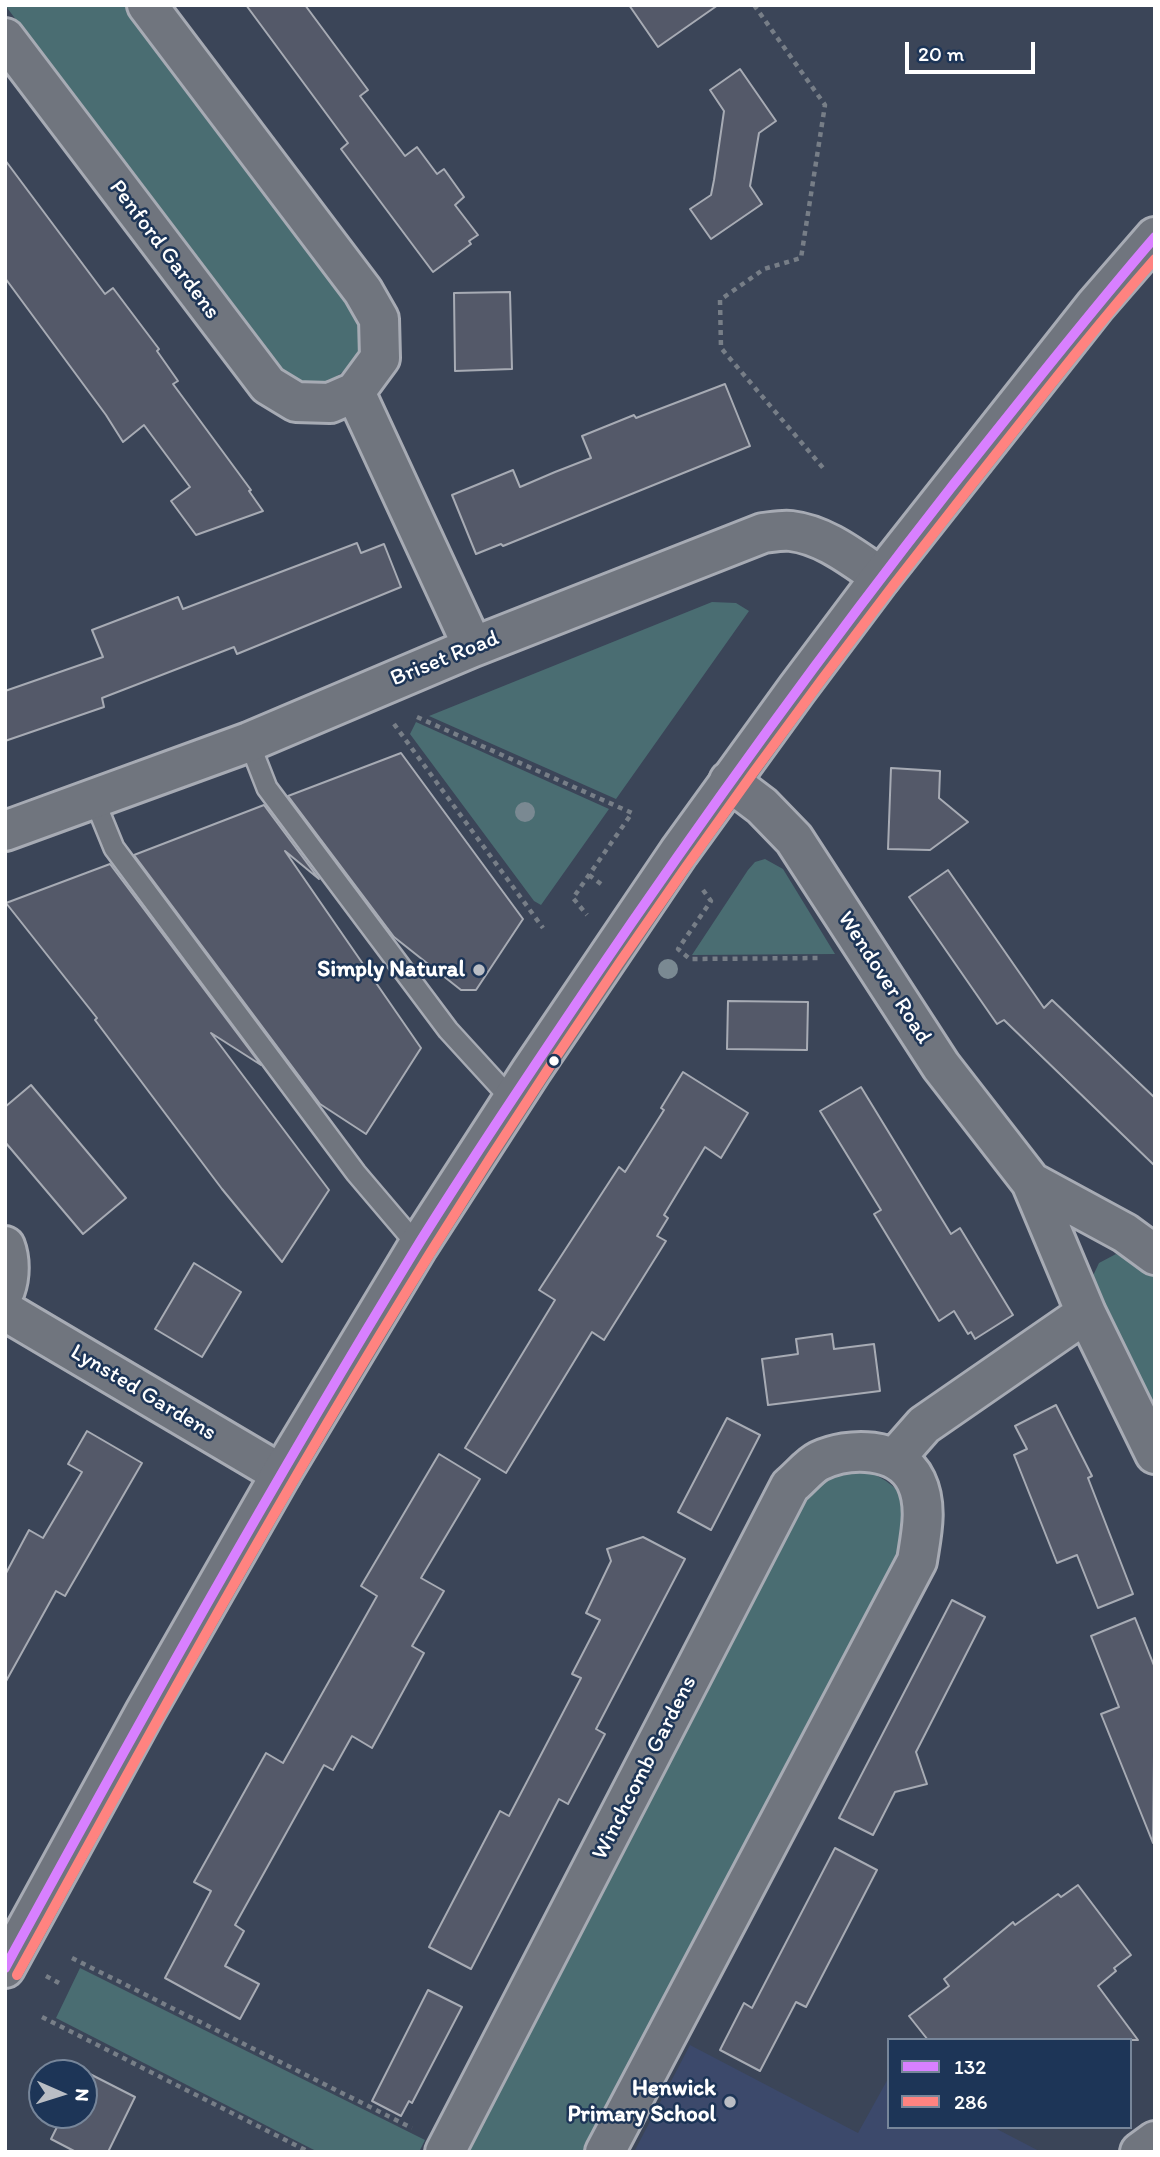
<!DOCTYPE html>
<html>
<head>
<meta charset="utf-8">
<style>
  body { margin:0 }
  #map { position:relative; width:1160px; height:2157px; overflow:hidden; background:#3b4558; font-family:Itim,sans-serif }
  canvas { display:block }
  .frame { position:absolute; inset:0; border:7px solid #fff; pointer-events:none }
  .legend { position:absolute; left:887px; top:2038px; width:245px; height:91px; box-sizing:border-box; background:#1d3557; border:2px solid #77869a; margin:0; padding:9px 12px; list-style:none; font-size:21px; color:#fff }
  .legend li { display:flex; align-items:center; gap:14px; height:35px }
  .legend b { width:35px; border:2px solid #77869a }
  .north { position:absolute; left:28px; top:2059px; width:70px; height:70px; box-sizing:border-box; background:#1d3557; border:2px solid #77869a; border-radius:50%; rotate:93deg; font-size:19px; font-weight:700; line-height:28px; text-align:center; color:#fff }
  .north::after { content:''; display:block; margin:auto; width:24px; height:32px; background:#babec5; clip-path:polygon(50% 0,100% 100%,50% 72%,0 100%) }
  .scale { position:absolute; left:905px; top:42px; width:130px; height:32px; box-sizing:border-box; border:4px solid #fff; border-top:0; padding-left:9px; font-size:21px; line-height:24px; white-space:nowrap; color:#fff; -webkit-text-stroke:5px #1d3557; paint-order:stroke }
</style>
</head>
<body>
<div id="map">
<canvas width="1160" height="2157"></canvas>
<div class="frame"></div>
<ul class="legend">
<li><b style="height:9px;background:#d880ff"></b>132</li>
<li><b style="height:9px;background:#ff8380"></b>286</li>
</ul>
<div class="north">N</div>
<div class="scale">20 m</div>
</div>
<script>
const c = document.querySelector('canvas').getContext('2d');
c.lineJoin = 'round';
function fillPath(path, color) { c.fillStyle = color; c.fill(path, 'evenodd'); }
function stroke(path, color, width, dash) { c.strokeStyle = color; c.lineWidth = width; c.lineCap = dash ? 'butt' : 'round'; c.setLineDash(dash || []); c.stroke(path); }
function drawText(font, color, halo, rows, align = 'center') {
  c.font = font + ' Itim,sans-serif'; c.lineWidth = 5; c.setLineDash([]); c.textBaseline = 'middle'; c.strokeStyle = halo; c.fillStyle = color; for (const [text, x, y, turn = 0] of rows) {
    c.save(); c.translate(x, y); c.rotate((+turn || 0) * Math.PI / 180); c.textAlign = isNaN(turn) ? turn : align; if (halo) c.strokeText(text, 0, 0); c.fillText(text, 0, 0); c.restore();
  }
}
fillPath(new Path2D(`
  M690,2045L858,2133L889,2077V2127H993L1041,2152H634Z`), '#3c496b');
fillPath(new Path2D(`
  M5,5H131L354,304C359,316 364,328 361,342C355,372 322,392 293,380C286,377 280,371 274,367Z
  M712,602L736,603L749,611L616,799L429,716Z
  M416,722L609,809L541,905L534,901L410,734Z
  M765,859L783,869L835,954L692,955L748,870L755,862Z
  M1116,1254L1135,1263L1155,1276V1420L1090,1282L1099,1263Z
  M865,1470C906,1489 905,1497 909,1539L590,2152H460L800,1496L828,1473Z
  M80,1968L425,2140L419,2152H318L56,2018Z`), '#4a6d72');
const building = new Path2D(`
  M246,5H305L368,90L360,96L405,156L417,147L437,174L444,169L464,197L455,205L478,235L469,241L471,244L433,272L341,149L348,143Z
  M629,5H718L658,47Z
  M740,69L776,121L759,133L750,186L762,204L711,239L690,209L711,195L714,180L724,111L710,90Z
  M5,160L105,294L113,288L159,349L157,351L178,381L173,384L251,490L249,491L263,511L196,535L171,501L190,487L144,425L123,442L106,415L5,278Z
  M510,292L512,369L455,371L454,293Z
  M725,384L750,446L503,546L501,544L476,554L452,495L513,470L520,487L555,472L591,458L582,436L634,415L636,418Z
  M357,543L361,553L384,544L401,587L237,654L234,647L102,698L104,707L5,741V691L103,657L92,630L178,597L183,609Z
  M401,753L523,919L476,990H461L394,937L288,796Z
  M891,768L940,771L939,798L968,822L930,850L888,849Z
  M264,805L319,879L285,851L421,1048L366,1134L320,1104L134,855Z
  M110,864L261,1065L211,1033L329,1190L282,1262L222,1189L95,1020L97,1018L6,903Z
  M948,870L1044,1008L1052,1000L1155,1098V1166L1004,1020L997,1024L909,897Z
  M728,1001L808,1002L807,1050L727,1049Z
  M683,1072L748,1113L721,1158L705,1147L664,1215L668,1218L657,1236L666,1241L604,1340L592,1332L506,1473L465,1448L555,1300L539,1290L619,1167L625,1172L664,1110L661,1108Z
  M31,1085L126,1198L83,1234L5,1142V1107Z
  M861,1087L951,1234L960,1228L1013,1315L975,1339L971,1332L968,1334L954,1311L939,1321L874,1214L881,1210L820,1111Z
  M194,1263L241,1292L202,1357L155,1329Z
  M832,1334L834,1349L874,1344L880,1391L768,1405L762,1359L798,1354L796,1339Z
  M1056,1405L1092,1476L1088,1478L1133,1594L1098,1608L1077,1555L1057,1563L1014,1455L1027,1449L1015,1426Z
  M727,1418L760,1435L711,1530L678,1512Z
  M87,1431L142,1463L65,1596L56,1591L5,1683V1575L29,1530L43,1538L82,1472L68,1464Z
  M439,1454L480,1479L421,1578L444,1591L412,1646L424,1653L372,1748L352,1736L333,1770L324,1765L235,1925L244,1931L225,1966L259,1984L240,2019L165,1978L211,1891L194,1882L266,1753L283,1763L377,1596L361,1586Z
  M643,1537L685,1559L596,1729L605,1734L568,1804L559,1799L471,1969L429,1947L500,1811L509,1816L581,1678L572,1674L600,1620L586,1613L611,1561L607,1549Z
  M952,1600L985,1617L916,1752L927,1784L895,1792L873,1835L839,1818Z
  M1135,1618L1155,1668L1153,1843L1101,1714L1119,1707L1091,1636Z
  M835,1848L877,1870L806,2007L796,2002L760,2071L720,2050L744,2003L752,2008Z
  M1078,1885L1131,1955L1114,1968L1116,1971L1098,1986L1138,2040H928L909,2016L949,1986L944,1979L1013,1922L1015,1925L1058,1894L1061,1897Z
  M428,1990L462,2007L412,2103L409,2101L401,2116L372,2101Z
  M84,2071L135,2097L108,2152H76L51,2139L63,2115H84Z`);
fillPath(building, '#545969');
stroke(building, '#a7abb4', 2);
const lane = new Path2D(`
  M249,742L267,788L448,1030L512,1100
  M94,799L114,848L356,1173L418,1246`);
const street = new Path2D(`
  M5,38L268,385L296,402L330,403L355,392L380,358L379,319L363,291L147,5
  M355,392L473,647
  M729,781L762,806L794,839L941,1066L1031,1182L1086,1313L1155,1454
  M5,831L249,742L473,647L763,533C772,532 782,530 791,531C825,535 854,559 881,577
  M1031,1182L1125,1233L1155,1255
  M5,1246C10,1259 10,1276 5,1290
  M5,1311L281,1474
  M895,1458L924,1425L1086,1313
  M445,2152L790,1486C799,1479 809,1466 819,1461C849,1447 899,1446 916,1481C928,1506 921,1535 917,1561L605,2152
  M1140,2152L1155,2141`);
const secondary = new Path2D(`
  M5,1968L145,1712L281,1474L418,1246L531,1071L679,852L797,689L881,577L1095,306L1155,237`);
stroke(lane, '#a7abb4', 24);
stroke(street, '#a7abb4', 44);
stroke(secondary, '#a7abb4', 44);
stroke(new Path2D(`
  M754,5L825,105L801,258L764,269L720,300L721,348L824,469
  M417,717L632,813L573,898L587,915
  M394,724L543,928
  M589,875L605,887
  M703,890L711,901L678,949L690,959L821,958
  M72,1958L412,2128
  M46,1976L59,1983
  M42,2017L309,2152`), '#777e87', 4.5, [5, 5]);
stroke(lane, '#70757e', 19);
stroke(street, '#70757e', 38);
stroke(secondary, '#70757e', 38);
stroke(new Path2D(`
  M5,1968C137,1726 271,1485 415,1250C470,1161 529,1074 587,988C703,817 823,651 950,489C1018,404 1084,319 1155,237`), '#d880ff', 10);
stroke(new Path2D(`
  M17,1975C150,1732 283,1490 429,1255C593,991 773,736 966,492C1028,414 1089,334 1155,259`), '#ff8380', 10);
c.fillStyle = '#7a8992';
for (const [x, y] of [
  [525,812],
  [668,969]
]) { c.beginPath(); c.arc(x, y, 10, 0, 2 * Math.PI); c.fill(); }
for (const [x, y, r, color] of [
  [479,970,7,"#babec5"],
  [554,1061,6,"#fff"],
  [730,2102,7,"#babec5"]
]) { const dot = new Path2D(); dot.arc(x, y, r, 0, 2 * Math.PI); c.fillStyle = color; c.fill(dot); stroke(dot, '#1d3557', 2.5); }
drawText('23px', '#fff', '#1d3557', [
  ["Penford Gardens",164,250,53],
  ["Briset Road",445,659,-22],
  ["Wendover Road",884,978,57],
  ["Lynsted Gardens",143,1393,31],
  ["Winchcomb Gardens",645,1768,-63]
]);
drawText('bold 23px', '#fff', '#1d3557', [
  ["Simply Natural",465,970],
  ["Henwick",716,2089],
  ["Primary School",716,2115]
], 'right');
</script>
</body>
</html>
